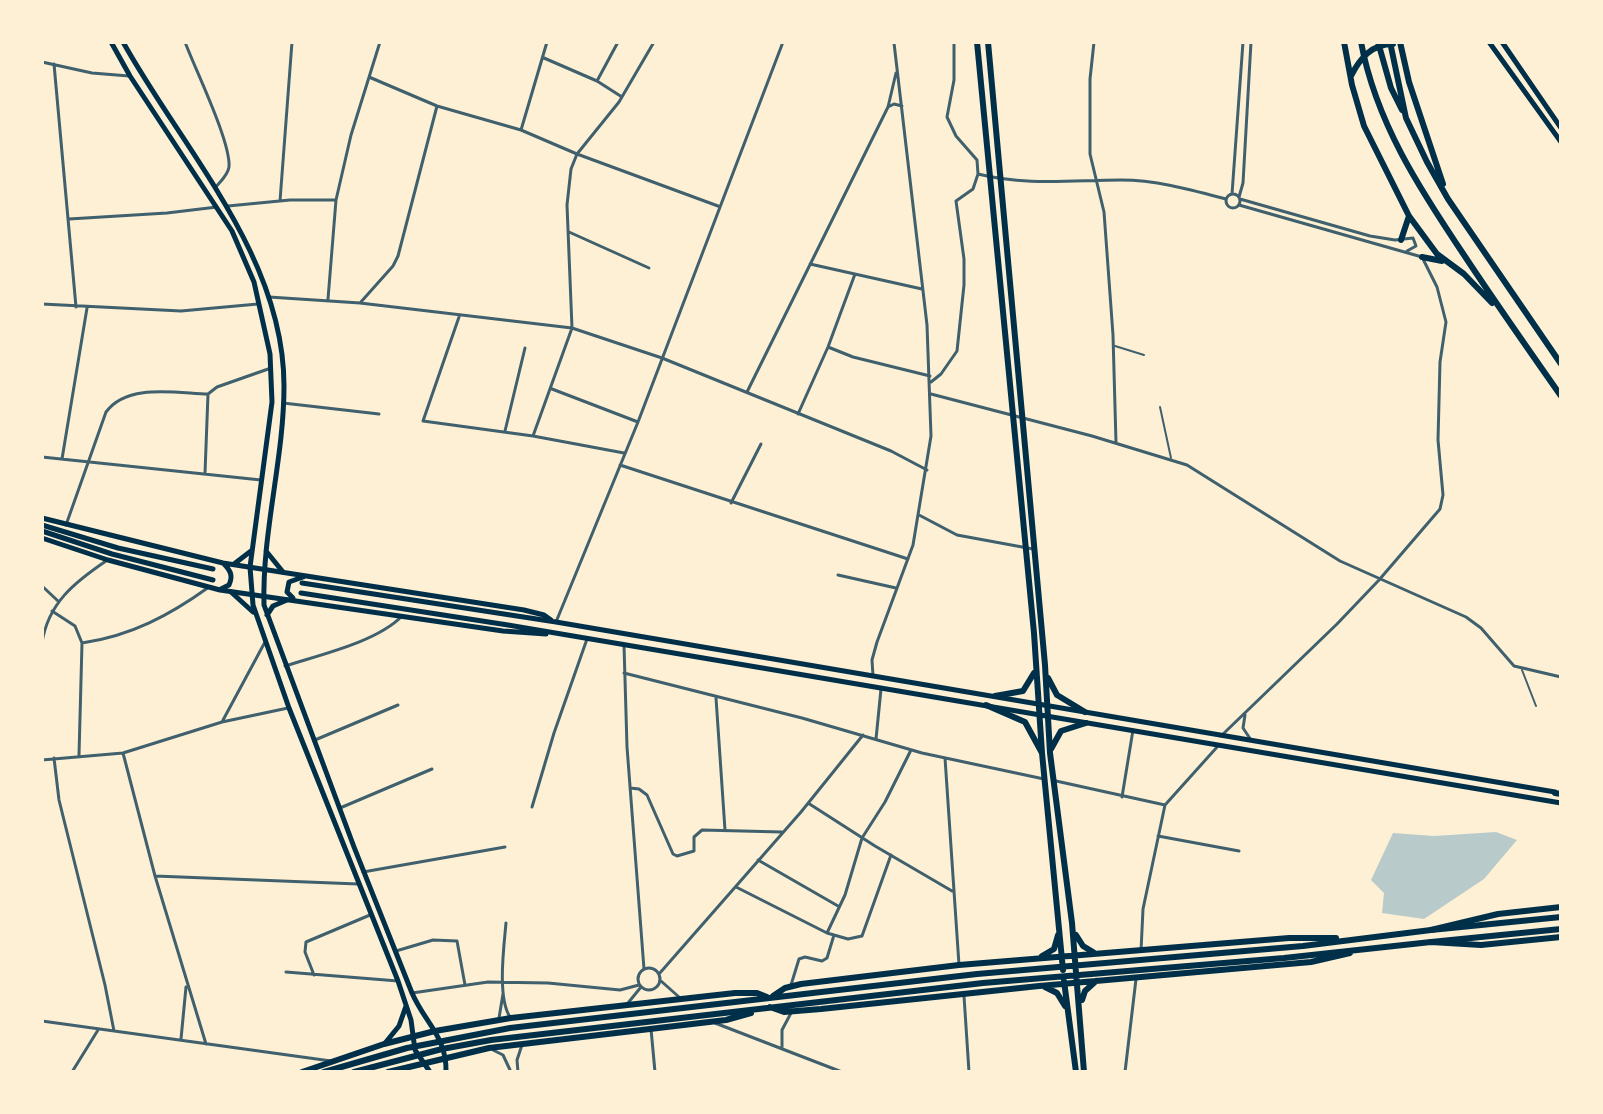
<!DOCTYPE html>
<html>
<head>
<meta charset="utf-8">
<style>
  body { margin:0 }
  #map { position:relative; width:1603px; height:1114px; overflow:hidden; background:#fdf0d5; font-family:Inter,sans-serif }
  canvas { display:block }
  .frame { position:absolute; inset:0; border:44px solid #fdf0d5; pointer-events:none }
</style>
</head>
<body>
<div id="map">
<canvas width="1603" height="1114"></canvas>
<div class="frame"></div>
</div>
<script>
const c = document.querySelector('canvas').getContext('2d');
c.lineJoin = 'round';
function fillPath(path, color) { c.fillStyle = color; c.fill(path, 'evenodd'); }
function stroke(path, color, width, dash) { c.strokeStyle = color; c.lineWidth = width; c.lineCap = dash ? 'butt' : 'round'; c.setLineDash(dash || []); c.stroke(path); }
fillPath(new Path2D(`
  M1496,832L1517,840L1484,879L1424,919L1382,913L1384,893L1371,880L1393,833L1434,836Z`), '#b9caca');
stroke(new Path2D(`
  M1115,346L1144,355
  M1160,407L1171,458
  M1522,670L1536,706`), '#3f606c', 2);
stroke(new Path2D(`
  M185,42C195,69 231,142 229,167C228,175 220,182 215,188
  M883,42H902
  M954,42V80L947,117L956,136L977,160L978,174
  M1094,42L1090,79V154L1104,212L1113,335L1116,443
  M544,58L597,81L622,97
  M42,62L92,73L129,76
  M54,64L76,307
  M369,77L437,106L521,130L577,154L718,206
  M597,81L618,42
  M888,107L894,104L902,106
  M521,130L547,42
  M1226 201a7 7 0 1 1 14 0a7 7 0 1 1-14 0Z
  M1232,194L1243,42
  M1239,197L1243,183L1251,42
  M1240,199L1370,236L1395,240L1413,238L1416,246L1407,251
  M280,201L292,42
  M228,206L290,200H336
  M69,219L167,213L217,207
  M569,232L649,268
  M810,264L922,289
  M269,297L360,303L572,328L662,358L891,451L927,470
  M328,299L336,200L351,135L380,42
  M360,303L393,266L398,256L437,106
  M42,304L181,311L258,304
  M459,317L423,421L533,436L572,328L567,205L571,169L577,154L619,102L654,42
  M828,347L853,357L930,376
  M931,382L941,374L957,351L964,285V259L956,201L973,189L978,174C1025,186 1073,180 1121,180C1157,180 1192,190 1226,199
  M552,389L638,422
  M747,392L888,107L896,73
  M931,394L1092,436L1187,465L1340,561L1466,617L1481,628L1514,666L1561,677
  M283,403L379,414
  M798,414L828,347L855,274
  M505,431L525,348
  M533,436L624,453
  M42,457L261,480
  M62,459L87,308
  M620,465L908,559
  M205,473L208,394L217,387L271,368
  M731,503L761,444
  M919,515L957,535L1033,549
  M66,525L106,412C127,383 176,393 208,394
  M838,575L896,588
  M42,586L58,601
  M52,611L75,626L82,643L79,755
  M556,622L638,422L783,42
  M42,643C48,603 75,582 106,561
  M82,643C131,636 170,615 209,587
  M624,645L627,747L644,969
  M285,666C319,655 377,642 402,616
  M624,673L802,718L922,753L1044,779
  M873,676L872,660L877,642L913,545L931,436L927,325L894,43
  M716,698L725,830
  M1245,715L1243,728L1251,740
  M222,722L265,642
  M1221,736L1337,624L1379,580L1440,509L1443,495L1438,440L1440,362L1446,322L1437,287L1422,257L1239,205
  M876,739L881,689
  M315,740L398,705
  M123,753L155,876L206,1044
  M54,758L59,800L105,985L114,1031
  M945,758L959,965
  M42,760L123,753L222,722L288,708
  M1056,781L1165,805
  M630,788L639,789L647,795L673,854L677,856L694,851V837L702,830L782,832
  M1122,797L1133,730
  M808,803L875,846L952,891
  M532,807L554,733L587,639
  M340,808L432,769
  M1158,836L1239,851
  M758,860L838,906
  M363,872L505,847
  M155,876L358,884
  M736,887L827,933L845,895L862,838L885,802L911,750
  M506,923C504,946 497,997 510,1017
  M827,933L848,939L862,936L891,855
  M396,951L433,940L457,941L465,985
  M1141,951L1143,909L1165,805L1218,746
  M638 979a11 11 0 1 1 22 0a11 11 0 1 1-22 0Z
  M286,972L398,981
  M659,974L801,812L863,735
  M314,975L305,952L306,942L370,915
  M661,981L679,997
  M791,985L799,959L805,957L822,961L827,958L834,935
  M412,993L488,982L548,983L620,990L639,985
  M964,996L969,1072
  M628,1003L641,987
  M499,1018L503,994
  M42,1021L331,1061
  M715,1023L842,1072
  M651,1029L655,1072
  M181,1039L186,987
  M782,1047V1030L791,1013
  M493,1050L503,1055L511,1072
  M72,1072L98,1030
  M518,1072L517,1060L522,1045
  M1125,1072L1136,979`), '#3f606c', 3);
stroke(new Path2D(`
  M111,42L130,76L232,231L254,282L270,354L272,402L250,567L253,605L289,708L398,981L411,1020L415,1050L430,1072
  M123,42C183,150 284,256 284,386C284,459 262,531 264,605L354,847L412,993C425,1023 447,1037 446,1072
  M1489,42L1561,142
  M1502,42L1561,128
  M266,551L283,572
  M234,564L251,551
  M231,592L253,612
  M267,615L273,606L287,600
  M386,1042L399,1026L406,1006`), '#003049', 5);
stroke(new Path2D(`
  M42,518L223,563L524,610L544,615L551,620
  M42,525L118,548L213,569
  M42,531L112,554L213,580
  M42,538L108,560L220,590L503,631L546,634
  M302,583L556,622L1555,792
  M221,589L229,585C233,576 231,571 224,564
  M301,593L508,625L1561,803
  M293,598L287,592L289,582L303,577`), '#003049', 5);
stroke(new Path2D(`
  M977,42L1034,633L1042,753
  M988,42L1045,665L1050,753L1072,923L1084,1072
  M1048,678L1057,695L1085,712
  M995,696L1023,691L1034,673
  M986,705L1025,722L1042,753L1063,970
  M1051,749L1061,731L1086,723
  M1076,935L1083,946L1093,952
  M1042,956L1054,949L1058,935
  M1064,981L1076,1072
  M1045,987L1057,993L1065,1006
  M773,996L785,988L801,984L959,965L1289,938H1336
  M1082,1000L1085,991L1096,981
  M770,1007L784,1012L821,1009L1039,986L1311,962L1350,953
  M302,1072L384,1044L435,1031L511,1018L735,993H757L767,997
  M324,1072L407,1048L510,1028L977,974L1303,946L1431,930L1498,914L1561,907
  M354,1072L442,1049L491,1040L983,983L1284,958L1431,942L1481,945L1561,937
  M388,1072L489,1048L726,1020L751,1013`), '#003049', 6);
stroke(new Path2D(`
  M1344,42L1352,85L1364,126L1409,216L1437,254L1464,274L1492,303
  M1361,42C1376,122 1419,188 1464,255C1495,302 1528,349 1561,396
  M1378,42L1391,88L1402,110
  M1390,42L1406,118L1427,162L1448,199L1561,364
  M1400,42L1409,82L1443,184
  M1351,76C1360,58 1372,44 1393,44
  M1401,240L1409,216
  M1422,257L1442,261
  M1555,793L1561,794
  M1431,930L1561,917
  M1431,942L1561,929`), '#003049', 6);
</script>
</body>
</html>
